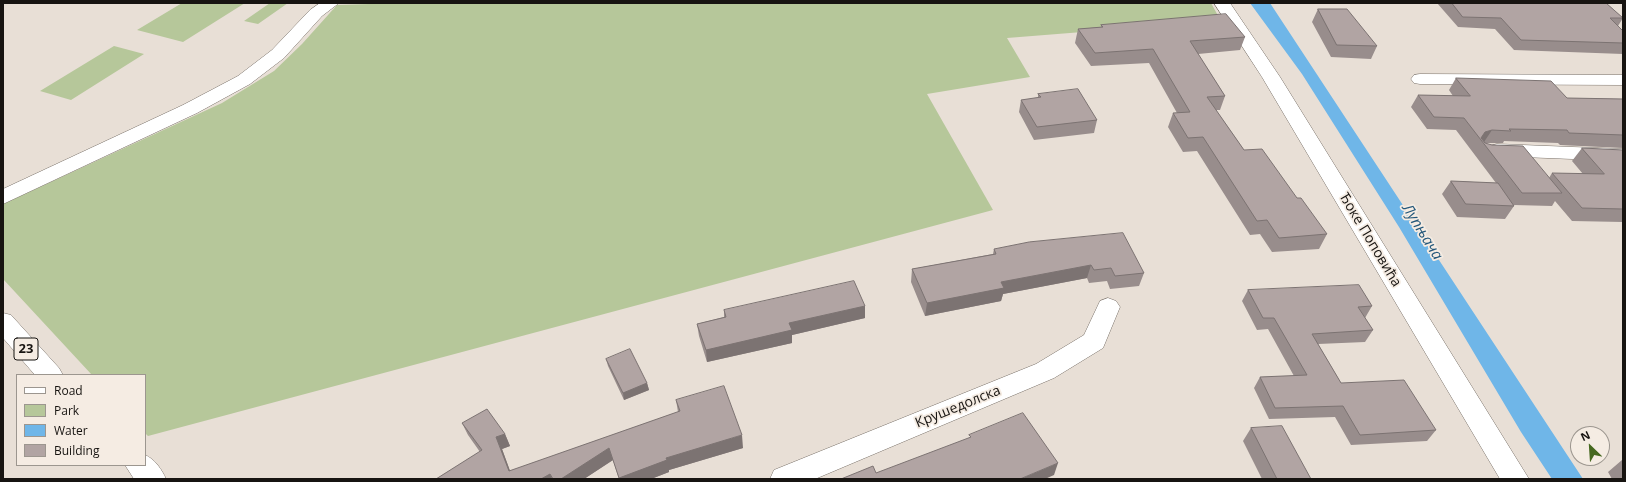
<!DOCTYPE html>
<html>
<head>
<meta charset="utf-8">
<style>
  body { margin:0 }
  #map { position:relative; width:1626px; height:482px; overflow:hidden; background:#e8dfd6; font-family:"Open Sans",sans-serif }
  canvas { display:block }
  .frame { position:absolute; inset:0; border:4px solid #171411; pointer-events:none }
  .legend { position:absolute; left:16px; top:374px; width:130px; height:92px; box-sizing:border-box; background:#f5ece3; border:1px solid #9c968f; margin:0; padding:5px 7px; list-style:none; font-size:12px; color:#171411 }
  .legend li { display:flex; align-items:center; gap:8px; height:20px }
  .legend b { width:20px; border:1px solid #9c968f }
  .north { position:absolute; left:1570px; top:426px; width:40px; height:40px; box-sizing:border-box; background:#f5ece3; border:1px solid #9c968f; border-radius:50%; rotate:335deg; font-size:11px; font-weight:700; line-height:16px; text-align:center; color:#171411 }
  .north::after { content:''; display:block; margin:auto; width:14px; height:18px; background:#46681f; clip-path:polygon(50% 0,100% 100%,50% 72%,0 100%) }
</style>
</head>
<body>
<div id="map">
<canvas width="1626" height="482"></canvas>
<div class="frame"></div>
<ul class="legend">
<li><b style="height:5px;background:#fff"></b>Road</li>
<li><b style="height:11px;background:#b6c79a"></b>Park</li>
<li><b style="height:11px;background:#6fb6e8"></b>Water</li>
<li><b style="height:11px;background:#b1a4a3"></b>Building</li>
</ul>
<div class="north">N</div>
</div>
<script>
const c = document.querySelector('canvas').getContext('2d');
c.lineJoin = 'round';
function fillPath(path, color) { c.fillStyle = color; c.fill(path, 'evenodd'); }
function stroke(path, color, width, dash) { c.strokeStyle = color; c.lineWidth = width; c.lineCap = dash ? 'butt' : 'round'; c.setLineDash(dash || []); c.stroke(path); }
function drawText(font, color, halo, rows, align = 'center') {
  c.font = font + ' "Open Sans",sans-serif'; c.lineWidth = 3.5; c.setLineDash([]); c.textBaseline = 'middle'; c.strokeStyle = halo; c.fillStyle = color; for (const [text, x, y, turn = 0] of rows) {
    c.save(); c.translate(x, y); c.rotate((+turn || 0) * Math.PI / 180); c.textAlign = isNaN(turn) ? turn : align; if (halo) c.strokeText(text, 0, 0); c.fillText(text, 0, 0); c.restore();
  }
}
fillPath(new Path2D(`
  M182,3H245L183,42L137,30Z
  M270,3H288L258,24L244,21Z
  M401,3H1211L1221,21L1007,38L1030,77L927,94L993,210L148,436L145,433V375H92L3,279V204L222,103L274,71L302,44L337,5Z
  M114,46L144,54L71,100L40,91Z`), '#b6c79a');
fillPath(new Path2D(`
  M1250,3H1270L1583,479H1552L1521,432L1399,227L1302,74Z`), '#6fb6e8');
const street = new Path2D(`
  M320,3H339L322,16L284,58L250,84L197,113L3,204V189L183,105L238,76L272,50L310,10Z
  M1214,3H1230L1280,77L1529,479H1500L1262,77Z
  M1420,74L1623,75V85L1420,84L1414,83L1411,79L1414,75Z
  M1497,144L1623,149V161L1497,156L1490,154L1487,150L1490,146Z
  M1108,298L1116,301L1120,307L1103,348L1054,378L815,479H770L774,470L1036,364L1084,335L1100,301Z`);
const primary = new Path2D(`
  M3,313L11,315L59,368L63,375H35L3,338Z
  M145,455C155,459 162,470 166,479H134L125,465H145Z`);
stroke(street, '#797169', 1);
stroke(primary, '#797169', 1);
fillPath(street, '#fff');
fillPath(primary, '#fff');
fillPath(new Path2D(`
  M1437,3H1606L1623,18L1618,26L1623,31V54L1514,50L1495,29L1458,27Z
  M1318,9L1377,46L1371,59L1331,57L1312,22Z
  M1101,25L1245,37L1240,50L1198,54L1225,96L1220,110H1216L1244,150L1297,198L1327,234L1319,249L1272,252L1260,234L1250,235L1197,151L1183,152L1168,127L1173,113H1177L1149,63L1091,66L1075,43L1078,29L1101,27Z
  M1456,78L1567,98L1623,99V148L1560,145L1558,143L1504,141L1503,143H1484L1549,178L1552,173L1583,174L1572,161L1582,148L1623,150V222L1572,221L1555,201L1552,206L1514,205V206L1505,219L1457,217L1442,194L1451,181L1496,183L1456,130L1427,129L1411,107L1418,95L1453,96L1449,90Z
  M1038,94L1097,120L1094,133L1034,140L1019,112L1021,100L1038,98Z
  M994,249L1144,273L1139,286L1110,289L1107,281L1089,283L1087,278L1003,294L1001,301L925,316L911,282L912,269L993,254Z
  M1248,290L1372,306L1365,318L1373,330L1365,342L1318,344L1341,383L1436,430L1427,441L1351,445L1335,417L1269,419L1254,388L1260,377L1294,376L1268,329L1257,330L1242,301Z
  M865,306V318L792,335V343L707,362L699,336L697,324L724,317V310Z
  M606,359L647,383L649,390L624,400L608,366Z
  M676,400L743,448L669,470V472L651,479H619L613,460L584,479H436L480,452L468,435L462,423L505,434L510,446L502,449L510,471L678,412Z
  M1251,428L1311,479H1262L1243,441Z
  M1622,460H1623V479H1612L1608,472Z`), '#988d8c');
fillPath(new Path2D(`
  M1492,130L1484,142L1480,138L1485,132Z
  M1091,265L1087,278L1003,294L1001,301L925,316L927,303L1001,282Z
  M865,306V318L792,335V343L707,362L706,350L789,323Z
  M647,383L649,390L624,400L623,393Z
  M505,434L510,446L502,449L513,479L509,471L496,437Z
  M742,435L743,448L669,470V472L651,479H619V478L666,458Z
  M609,448L613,460L584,479H561Z
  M1058,463L1054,475L1045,479H1020Z
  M550,474L552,479H541Z`), '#7c7372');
const building = new Path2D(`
  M1452,3H1606L1623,18H1610L1623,31V43L1521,40L1501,18L1463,17Z
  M1318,9H1347L1377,46L1337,45Z
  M1226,14L1245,37L1190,41L1225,96L1207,97L1244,150L1262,149L1297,198H1301L1327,234L1279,238L1267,220L1257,221L1203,137L1188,138L1173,113L1190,112L1153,49L1095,53L1078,29L1103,27L1101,25Z
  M1456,78L1551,81L1567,98L1623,99V135L1569,133L1567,130L1509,129L1511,131L1492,130L1485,132L1481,138L1485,143L1492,145L1523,146L1562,193H1522L1464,118L1434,117L1418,95L1470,96Z
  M1078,89L1097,120L1037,127L1021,100L1041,97L1038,94Z
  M1582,148L1623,150V209L1582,208L1552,173L1604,174Z
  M1451,181L1498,183L1514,206L1466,204Z
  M1123,233L1144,273L1115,276L1111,268L1094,270L1091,265L1001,282L1004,288L927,303L912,269L996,254L994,249L1029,242Z
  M854,281L865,306L789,323L792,330L706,350L697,324L726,317L724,310Z
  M1359,285L1372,306L1358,307L1373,330L1312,334L1341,383L1404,380L1436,430L1360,435L1343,406L1275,408L1260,377L1307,375L1274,318H1263L1248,290Z
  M630,349L647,383L623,393L606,359Z
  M724,386L742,435L666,458L667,460L619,478L609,448L561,479H553L550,474L541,479H436L482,450L462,423L487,409L505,434L496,437L509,471L680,411L676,400Z
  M1023,413L1058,463L1020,479H841L873,466L876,473L971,437L969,435Z
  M1282,426L1311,479H1277L1251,428Z`);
fillPath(building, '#b1a4a3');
stroke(building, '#7c7372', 1);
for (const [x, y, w] of [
  [26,349,24]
]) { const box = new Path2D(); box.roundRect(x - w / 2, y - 11, w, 22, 3); c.fillStyle = '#f5ece3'; c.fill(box); stroke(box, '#171411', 1); }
drawText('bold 13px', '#171411', null, [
  ["23",26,349]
]);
drawText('14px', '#171411', '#f5ece3', [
  ["Ђоке Поповића",1370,240,59],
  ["Крушедолска",958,407,-22]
]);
drawText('italic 15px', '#23577a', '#f5ece3', [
  ["Лупњача",1422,232,58]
]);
</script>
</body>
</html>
